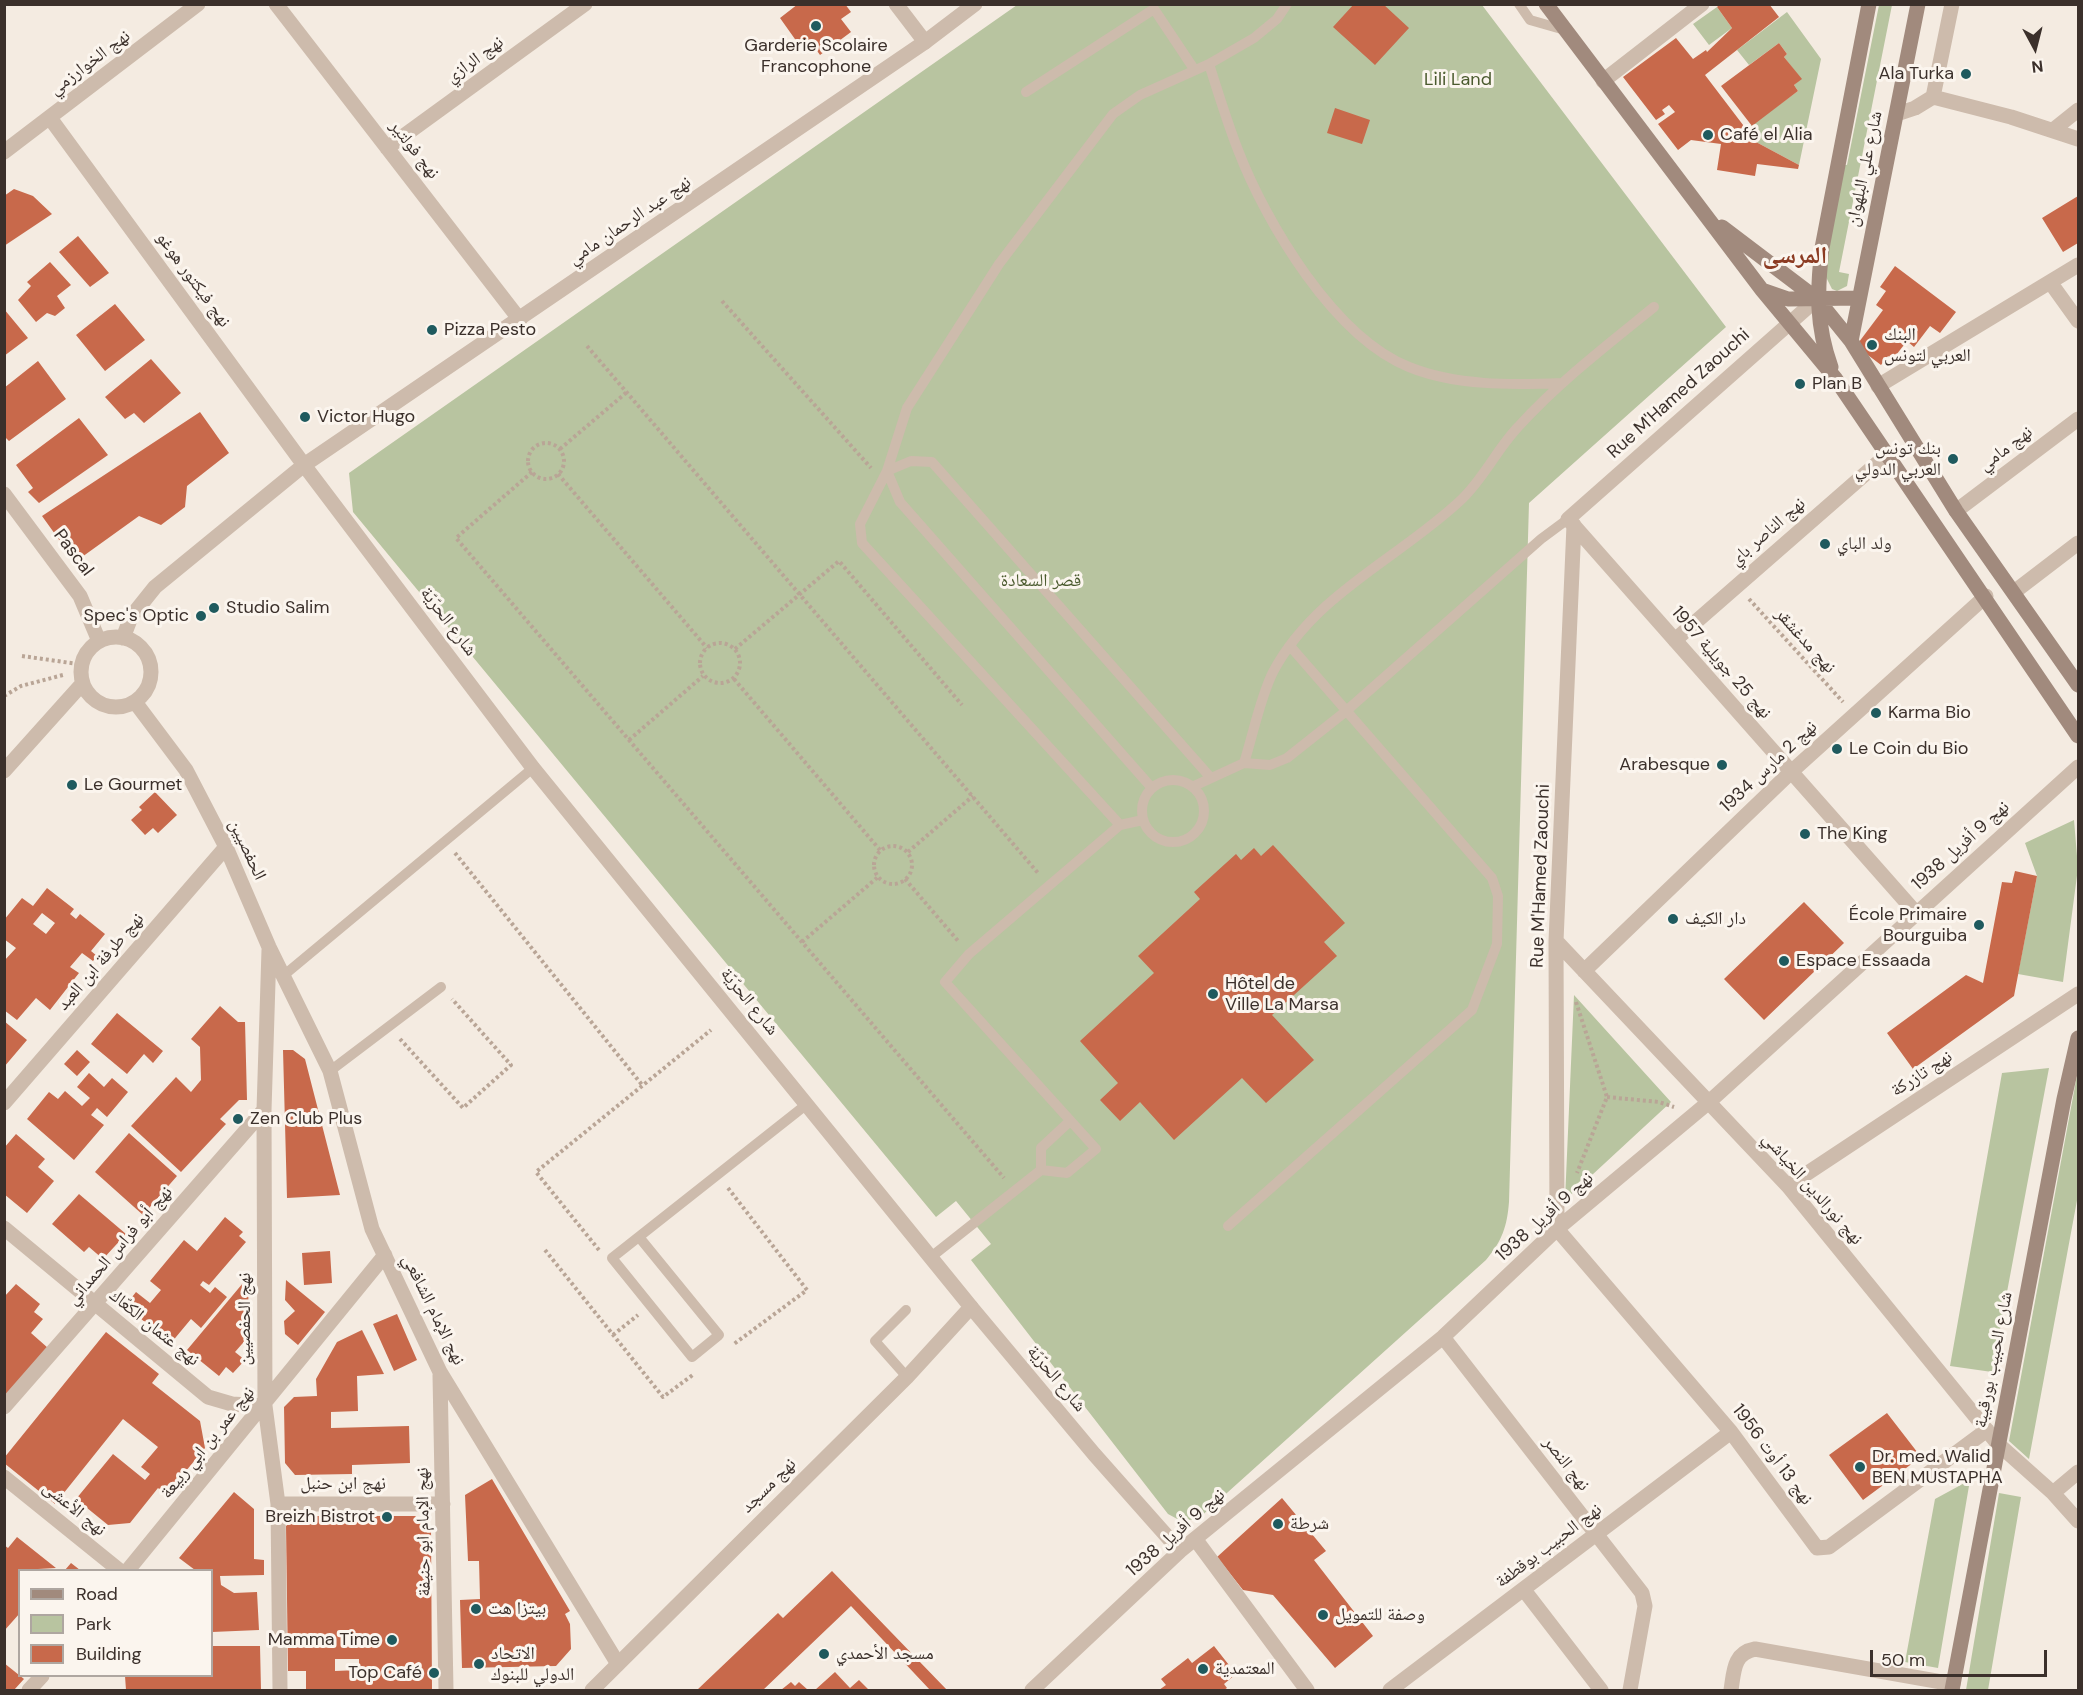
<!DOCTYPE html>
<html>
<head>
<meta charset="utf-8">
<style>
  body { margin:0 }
  #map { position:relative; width:2083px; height:1695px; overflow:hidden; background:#f4ebe1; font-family:"DM Sans",sans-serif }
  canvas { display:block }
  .frame { position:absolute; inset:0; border:6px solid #3b302b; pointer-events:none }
  .legend { position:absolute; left:18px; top:1569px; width:195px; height:108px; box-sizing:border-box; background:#fbf5ee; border:2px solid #aea6a0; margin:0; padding:8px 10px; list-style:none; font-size:18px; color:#3b302b }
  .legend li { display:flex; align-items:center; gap:12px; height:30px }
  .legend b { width:30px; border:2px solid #aea6a0 }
  .north { position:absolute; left:2005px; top:18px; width:60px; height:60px; -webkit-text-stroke:4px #fbf5ee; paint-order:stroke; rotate:173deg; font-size:16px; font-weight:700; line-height:24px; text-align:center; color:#3b302b }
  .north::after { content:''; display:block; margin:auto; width:21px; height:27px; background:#3b302b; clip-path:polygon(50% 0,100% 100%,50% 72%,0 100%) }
  .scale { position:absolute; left:1870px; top:1650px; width:177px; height:27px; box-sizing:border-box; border:3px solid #3b302b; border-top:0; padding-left:8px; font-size:18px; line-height:21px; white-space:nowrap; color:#3b302b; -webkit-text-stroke:4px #fbf5ee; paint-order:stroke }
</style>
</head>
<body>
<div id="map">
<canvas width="2083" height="1695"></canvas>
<div class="frame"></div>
<ul class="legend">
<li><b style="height:8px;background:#a18a7d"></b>Road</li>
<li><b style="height:16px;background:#b8c4a0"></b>Park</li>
<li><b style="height:16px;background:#c8694b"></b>Building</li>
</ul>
<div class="north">N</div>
<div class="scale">50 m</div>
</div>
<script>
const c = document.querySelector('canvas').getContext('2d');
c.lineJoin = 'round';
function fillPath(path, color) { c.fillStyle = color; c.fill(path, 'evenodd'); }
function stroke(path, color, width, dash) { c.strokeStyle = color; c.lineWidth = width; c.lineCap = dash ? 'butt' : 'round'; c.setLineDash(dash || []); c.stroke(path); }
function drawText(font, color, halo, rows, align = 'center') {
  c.font = font + ' "DM Sans","Noto Naskh Arabic",sans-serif'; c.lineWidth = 6; c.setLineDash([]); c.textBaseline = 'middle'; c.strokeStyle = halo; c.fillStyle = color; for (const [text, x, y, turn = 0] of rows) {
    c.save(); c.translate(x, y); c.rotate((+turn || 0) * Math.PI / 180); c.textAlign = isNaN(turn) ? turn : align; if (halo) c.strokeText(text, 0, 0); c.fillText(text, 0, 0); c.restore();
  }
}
fillPath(new Path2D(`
  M1017,5H1482L1726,327L1529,503L1509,1202C1507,1227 1502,1241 1486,1260L1198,1519L1181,1521L1168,1514L971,1260L991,1244L956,1201L936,1217L353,512L349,473Z
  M1879,5H1892L1839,272L1849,274L1847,286L1837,291L1832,289L1823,271L1837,164L1847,165Z
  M1717,7L1732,28L1709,45L1693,24Z
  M1787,12L1821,59L1799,165L1756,142L1746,129L1798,91L1794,85L1801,79L1784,57L1787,54L1779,43L1749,65L1737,50Z
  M2074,820L2078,868L2063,982L2018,974L2037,876L2025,843Z
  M1574,995L1671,1102L1565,1200Z
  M2049,1068L1992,1372L1950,1366L2002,1073Z
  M2078,1070V1195L2029,1459L2009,1441Z
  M1970,1480L1938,1668L1905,1662L1935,1499Z
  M1999,1493L2021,1497L1988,1690H1966Z`), '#b8c4a0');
fillPath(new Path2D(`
  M798,4H845L851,12L841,19L851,32L820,55L811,42L802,49L780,18Z
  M1354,4H1383L1409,28L1375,65L1333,27Z
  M1720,4H1769L1779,17L1705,75L1756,142L1799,165L1798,169L1757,164L1755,176L1717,170L1721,144L1691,140L1678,150L1658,124L1675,112L1669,105L1662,110L1665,114L1656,120L1623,77L1676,38L1693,59L1706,50L1707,52L1732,28L1717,7Z
  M1779,43L1787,54L1784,57L1802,79L1794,85L1798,91L1752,126L1721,86Z
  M1335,108L1370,120L1362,144L1327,133Z
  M14,189L33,196L52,214L4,246V196Z
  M2078,196V243L2063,252L2042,218Z
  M78,236L109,273L90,287L59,252Z
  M50,262L71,285L57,296L65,308L55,316L47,313L36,322L18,300L31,286L27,282Z
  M1895,266L1956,312L1940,333L1930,326L1914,347L1907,341L1893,359L1888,356L1881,365L1856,346L1883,310L1876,305L1886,291L1880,287Z
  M115,304L145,340L105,371L76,335Z
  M4,309L28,338L4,356Z
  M151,359L181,393L144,423L134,413L125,419L105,397Z
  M38,361L66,399L9,441L4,436V388Z
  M200,412L229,453L187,486L185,507L161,525L139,516L75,562L42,516Z
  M79,418L108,455L39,503L28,492L33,488L16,465Z
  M155,792L177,815L158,833L153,828L145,835L131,820L142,810L139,807Z
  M1273,845L1345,923L1324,942L1337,956L1272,1015L1314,1060L1266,1103L1242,1078L1174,1140L1140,1102L1120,1121L1100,1100L1118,1083L1080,1041L1154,973L1138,956L1200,899L1194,892L1236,854L1241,860L1254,848L1261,856Z
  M2015,871L2037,876L2014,996L1913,1069L1887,1033L1966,975L1983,983L2002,882L2012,883Z
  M47,888L74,909L70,914L76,919L80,914L105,934L91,951L97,956L93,961L82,953L70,967L79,973L50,1010L36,998L17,1020L4,1010V961L16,948L4,939V920L22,898L33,906ZM42,913L55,923L46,934L33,924Z
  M1804,902L1844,943L1764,1020L1724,979Z
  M220,1006L238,1022H245L247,1100H239L220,1119L226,1124L181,1172L131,1126L176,1077L191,1092L201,1080L200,1047L191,1039Z
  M117,1013L163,1051L153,1063L144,1054L127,1074L91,1044Z
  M4,1021L27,1040L4,1067Z
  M77,1050L90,1062L77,1076L64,1064Z
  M283,1050H293L305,1059L340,1195L287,1198Z
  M89,1073L104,1087L112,1078L128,1092L107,1117L97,1108L91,1115L104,1125L74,1160L27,1119L49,1092L58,1099L65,1091L82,1106L90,1098L77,1087Z
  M129,1133L177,1176L143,1215L95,1172Z
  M16,1134L45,1159L38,1167L54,1181L27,1213L4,1194V1148Z
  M79,1194L126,1234L103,1259L89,1247L84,1252L52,1224Z
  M225,1217L243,1232L239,1236L246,1242L209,1285L203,1281L200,1285L210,1293L215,1287L227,1297L201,1328L191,1319L171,1343L125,1306L136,1292L150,1303L161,1290L150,1281L184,1240L197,1251Z
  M330,1251L332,1283L304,1285L302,1253Z
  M248,1277L249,1336L235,1352L245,1360L233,1373L226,1367L219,1376L187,1350Z
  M286,1280L325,1312L298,1345L285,1334L284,1321L295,1311L285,1300Z
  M16,1284L40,1304L34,1312L43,1319L31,1333L48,1348L4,1400V1297Z
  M397,1314L417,1360L394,1371L373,1324Z
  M362,1330L384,1374L357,1376L358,1411L331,1412V1428L409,1426L410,1463L352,1465V1474L295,1475L285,1463L284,1407L294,1397L317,1396L316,1379L337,1342Z
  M106,1332L159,1374L152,1383L200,1421L205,1448L166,1495L158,1488L130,1523L108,1525L76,1499L113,1454L145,1480L150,1474L141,1467L158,1447L123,1419L55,1504L4,1463V1458Z
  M1887,1413L1921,1457L1863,1500L1829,1455Z
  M492,1479L570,1611L565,1614L570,1624L571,1649L556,1666L462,1668L460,1600L480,1599L479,1561H468L465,1495Z
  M234,1492L254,1509V1559L264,1560V1575L220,1576L221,1585L234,1593L257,1592L259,1630L212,1632V1570H195L179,1558Z
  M1282,1498L1326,1551L1314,1560L1373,1636L1335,1668L1273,1595L1243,1590L1217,1557Z
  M298,1516H415L431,1529L432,1690H306V1671H288L286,1526ZM335,1659H359V1670L335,1671Z
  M17,1537L56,1568L20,1570V1613L4,1631V1545L8,1548Z
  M71,1563L80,1570H65Z
  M832,1571L947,1690H930L851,1606L763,1690H697L778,1613L783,1618Z
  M212,1646H260L261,1690H126L125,1676H212Z
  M1214,1646L1236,1674L1224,1684L1227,1688L1224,1690H1159L1166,1685L1161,1679L1188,1658L1192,1663Z
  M4,1663L24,1679L14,1690H4Z
  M835,1672L850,1688L859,1680L869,1690H815Z
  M791,1682L795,1686L799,1682L808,1690H781Z`), '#c8694b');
stroke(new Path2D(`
  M722,301L871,468
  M587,346L1038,873
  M528 461a18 18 0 1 1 36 0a18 18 0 1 1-36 0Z
  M560,449L627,392
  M532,472L456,538L1004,1178
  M558,474L707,648
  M1749,599L1843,702
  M700 663a20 20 0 1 1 40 0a20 20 0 1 1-40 0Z
  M735,649L839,561L962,705
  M22,656L78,664
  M734,679L880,850
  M4,696L21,686L63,675
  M629,740L703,676
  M874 865a19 19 0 1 1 38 0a19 19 0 1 1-38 0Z
  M908,852L973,796
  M455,853L643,1086
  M905,879L959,942
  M802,942L878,877
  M1576,1002L1607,1097L1577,1173
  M400,1039L463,1108L511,1065L452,999
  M1607,1097L1659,1102L1674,1107
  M728,1188L807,1290L734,1344
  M545,1250L663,1397L694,1374
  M599,1250L536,1172L711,1030
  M613,1335L638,1315`), '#b9a596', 4, [3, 3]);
stroke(new Path2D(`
  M1519,4L1530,20L1565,30
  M1209,64C1218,92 1227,122 1238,150C1266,223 1334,337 1409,367C1456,386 1511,385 1562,383
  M1026,92L1154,9L1194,69
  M1244,763L1270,765L1287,758L1345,712L1541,539L1568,519
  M1142 811a31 31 0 1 1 62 0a31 31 0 1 1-62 0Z
  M1194,786L1244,763C1253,735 1260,698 1273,672C1315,593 1400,558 1462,499C1484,478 1497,449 1518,427C1559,382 1607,345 1654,307
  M1151,787L900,502L887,471L907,408L999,264L1113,114L1140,95L1209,64L1254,38L1277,19L1287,4
  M1120,825L862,543L860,524L887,471L911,461L932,462L1211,778
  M283,976L533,768
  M330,1071L441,987
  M1041,1170V1148L1070,1121
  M1228,1226L1472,1010L1497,944L1498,896L1492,878L1290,646
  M639,1237L719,1335L692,1357L612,1258L807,1104
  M931,1257L1041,1170L1067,1173L1096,1149L945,982L969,954L1120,825L1143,820
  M906,1310L875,1341L907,1377`), '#cdbbac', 10);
stroke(new Path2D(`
  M1675,640L1888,454`), '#cdbbac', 15);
stroke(new Path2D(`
  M276,4L520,320
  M896,4L925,42
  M1603,81L1702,4
  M1933,97L2011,117L2078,139
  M1897,114L1915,108L1933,97L1952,4
  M50,118L304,465L155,587L131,617L123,638
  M2053,130L2078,110
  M387,148L585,4
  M4,152L198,4
  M2050,282L2078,321
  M1817,299L1568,519L1916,913
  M1878,386L2078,265
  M4,494L80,596L99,641
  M1956,511L2078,419
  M1574,525L1556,941L1557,1229L1731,1432L1817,1548L1829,1547L1987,1430
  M2014,592L2078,543
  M81 672a35 35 0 1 1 70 0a35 35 0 1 1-70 0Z
  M135,702L186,770L226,847L269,947L330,1071L372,1229L440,1372L618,1664
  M4,771L82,684
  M1556,941L1788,1186L1998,1444L2053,1493L2078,1521
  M269,950L264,1110L265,1406L278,1504L280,1690
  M1584,971L1791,772L1986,596
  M4,1103L226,847
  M1788,1186L2078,994
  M4,1228L208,1397L232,1404L265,1406
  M971,1307L1094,1454L1180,1551
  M1443,1337L1642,1593L1645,1606L1630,1690
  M440,1375L446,1690
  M4,1407L264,1110
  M4,1477L119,1570
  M2053,1493L2078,1472
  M278,1504H443
  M1196,1540L1307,1690
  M128,1570L385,1255
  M1524,1590L1601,1690
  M29,1690L42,1676
  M1032,1690L1180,1551L1443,1337L1557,1229L1709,1102L2078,767
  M1390,1690L1731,1432
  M1731,1690C1734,1672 1733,1653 1755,1649L1953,1684`), '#cdbbac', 15);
stroke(new Path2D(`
  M592,1690L907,1377L971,1307L533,768L304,465L925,42L975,4`), '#cdbbac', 15);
stroke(new Path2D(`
  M1546,4L1762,290L1835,378L2078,736
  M1722,227L1817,299L1851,341L1956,511L2078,685
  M1765,291L1788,299L1858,298
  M1851,341L1918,4
  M1831,367C1816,326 1817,291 1822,248L1869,4
  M1952,1690L2064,1099L2078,1038`), '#a18a7d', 15);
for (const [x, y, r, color] of [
  [816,26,6,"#1f5a5e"],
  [1966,74,6,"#1f5a5e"],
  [1708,135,6,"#1f5a5e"],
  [432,330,6,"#1f5a5e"],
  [1872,345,6,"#1f5a5e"],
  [1800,384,6,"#1f5a5e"],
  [305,417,6,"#1f5a5e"],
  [1953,459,6,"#1f5a5e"],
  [1825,544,6,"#1f5a5e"],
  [214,608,6,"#1f5a5e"],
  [201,616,6,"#1f5a5e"],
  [1876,713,6,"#1f5a5e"],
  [1837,749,6,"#1f5a5e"],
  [1722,765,6,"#1f5a5e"],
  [72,785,6,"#1f5a5e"],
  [1805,834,6,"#1f5a5e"],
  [1673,919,6,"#1f5a5e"],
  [1979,925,6,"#1f5a5e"],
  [1784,961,6,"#1f5a5e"],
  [1213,994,6,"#1f5a5e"],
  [238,1119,6,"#1f5a5e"],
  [1860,1467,6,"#1f5a5e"],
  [387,1517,6,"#1f5a5e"],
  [1278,1524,6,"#1f5a5e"],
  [476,1609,6,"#1f5a5e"],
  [1323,1615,6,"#1f5a5e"],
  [392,1640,6,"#1f5a5e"],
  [824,1654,6,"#1f5a5e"],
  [479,1664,6,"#1f5a5e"],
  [1203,1669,6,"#1f5a5e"],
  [434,1673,6,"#1f5a5e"]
]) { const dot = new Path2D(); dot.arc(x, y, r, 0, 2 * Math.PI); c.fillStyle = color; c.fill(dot); stroke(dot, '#fbf5ee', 2); }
drawText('18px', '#3b302b', '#fbf5ee', [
  ["Garderie Scolaire",816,46,"center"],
  ["Francophone",816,67,"center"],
  ["Ala Turka",1954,74,"right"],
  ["Café el Alia",1720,135],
  ["Pizza Pesto",444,330],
  ["البنك",1884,335],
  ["العربي لتونس",1884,356],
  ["Plan B",1812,384],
  ["Victor Hugo",317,417],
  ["بنك تونس",1941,449,"right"],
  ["العربي الدولي",1941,470,"right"],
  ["ولد الباي",1837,544],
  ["Studio Salim",226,608],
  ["Spec's Optic",189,616,"right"],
  ["Karma Bio",1888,713],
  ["Le Coin du Bio",1849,749],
  ["Arabesque",1710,765,"right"],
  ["Le Gourmet",84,785],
  ["The King",1817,834],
  ["École Primaire",1967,915,"right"],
  ["Bourguiba",1967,936,"right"],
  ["دار الكيف",1685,919],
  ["Espace Essaada",1796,961],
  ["Hôtel de",1225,984],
  ["Ville La Marsa",1225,1005],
  ["Zen Club Plus",250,1119],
  ["Dr. med. Walid",1872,1457],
  ["BEN MUSTAPHA",1872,1478],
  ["Breizh Bistrot",375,1517,"right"],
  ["شرطة",1290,1524],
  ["بيتزا هت",488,1609],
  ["وصفة للتمويل",1335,1615],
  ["Mamma Time",380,1640,"right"],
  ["الاتحاد",491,1654],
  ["الدولي للبنوك",491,1675],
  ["مسجد الأحمدي",836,1654],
  ["المعتمدية",1215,1669],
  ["Top Café",422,1673,"right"]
], 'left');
drawText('18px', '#3b302b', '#fbf5ee', [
  ["نهج الرازي",475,60,-36],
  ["نهج الخوارزمي",90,63,-37],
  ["نهج فولتير",414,150,52],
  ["شارع علي البلهوان",1865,169,-78],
  ["نهج عبد الرحمان مامي",630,221,-34],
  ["نهج فيكتور هوغو",193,280,54],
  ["Rue M'Hamed Zaouchi",1679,394,-42],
  ["نهج مامي",2006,449,-37],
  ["نهج الناصر باي",1768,532,-41],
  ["Pascal",73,553,53],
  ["شارع الحرّيّة",448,622,53],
  ["نهج مدغشقر",1805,641,48],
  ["نهج 25 جويلية 1957",1721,663,49],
  ["نهج 2 مارس 1934",1769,767,-43],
  ["نهج 9 أفريل 1938",1961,846,-42],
  ["الحفصيين",247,850,65],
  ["Rue M'Hamed Zaouchi",1541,876,-88],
  ["نهج طرفة ابن العبد",101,962,-49],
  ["شارع الحرّيّة",749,1002,51],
  ["نهج تازركة",1922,1074,-33],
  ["نهج نورالدين الخياشي",1812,1189,49],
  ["نهج 9 أفريل 1938",1545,1217,-42],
  ["نهج أبو فراس الحمداني",120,1246,-49],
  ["نهج الإمام الشافعي",433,1310,64],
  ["نهج الحفصيين",245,1319,-90],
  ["نهج عثمان الكعّاك",154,1328,39],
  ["شارع الحبيب بورقيبة",1994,1360,-79],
  ["شارع الحرّيّة",1056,1379,50],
  ["نهج عمر بن ابي ربيعة",208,1443,-51],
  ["نهج 13 أوت 1956",1772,1455,53],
  ["نهج النصر",1566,1464,52],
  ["نهج ابن حنبل",343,1484],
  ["نهج مسجد",769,1486,-45],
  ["نهج الأعشى",74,1509,39],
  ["نهج الإمام ابو حنيفة",424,1532,-91],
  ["نهج 9 أفريل 1938",1176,1533,-41],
  ["نهج الحبيب بوقطفة",1549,1546,-37]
]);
drawText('18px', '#4a5a2e', '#fbf5ee', [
  ["Lili Land",1458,80],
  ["قصر السعادة",1041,581]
]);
drawText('bold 24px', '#8c3b22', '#fbf5ee', [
  ["المرسى",1795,257]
]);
</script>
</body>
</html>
